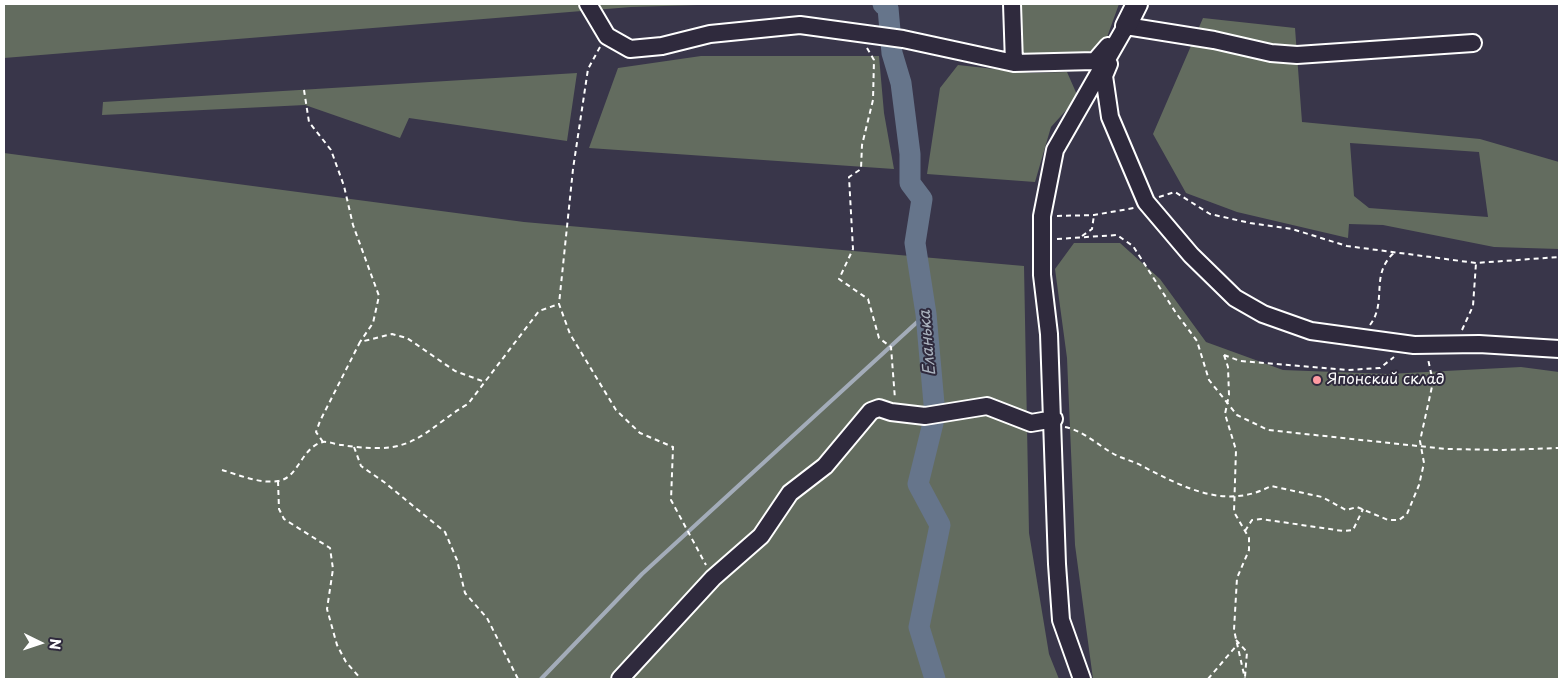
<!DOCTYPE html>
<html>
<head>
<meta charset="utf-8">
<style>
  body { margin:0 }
  #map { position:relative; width:1563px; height:683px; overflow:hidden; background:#39364a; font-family:"Playpen Sans",sans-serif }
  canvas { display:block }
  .frame { position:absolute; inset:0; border:5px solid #fff; pointer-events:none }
  .north { position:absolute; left:15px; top:618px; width:50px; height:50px; -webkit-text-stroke:4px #2f2a3d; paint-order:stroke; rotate:94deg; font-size:14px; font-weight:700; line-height:20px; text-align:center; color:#fff }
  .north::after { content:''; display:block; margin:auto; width:18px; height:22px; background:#fff; clip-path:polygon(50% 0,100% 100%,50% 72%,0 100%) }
</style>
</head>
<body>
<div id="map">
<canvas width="1563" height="683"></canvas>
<div class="frame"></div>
<div class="north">N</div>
</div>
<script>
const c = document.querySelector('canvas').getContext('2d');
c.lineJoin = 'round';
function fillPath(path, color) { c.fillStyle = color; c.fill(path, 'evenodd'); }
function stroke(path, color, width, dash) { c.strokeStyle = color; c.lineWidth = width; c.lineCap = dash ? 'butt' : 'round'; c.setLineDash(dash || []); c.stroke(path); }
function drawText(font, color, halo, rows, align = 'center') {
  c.font = font + ' "Playpen Sans",sans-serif'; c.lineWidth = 4; c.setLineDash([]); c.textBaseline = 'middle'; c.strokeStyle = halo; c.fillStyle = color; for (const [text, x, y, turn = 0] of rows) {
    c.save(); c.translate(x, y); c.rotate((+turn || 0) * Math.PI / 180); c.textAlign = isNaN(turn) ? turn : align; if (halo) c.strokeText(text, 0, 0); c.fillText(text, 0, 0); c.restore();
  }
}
fillPath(new Path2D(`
  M4,4H731L631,7L4,58Z
  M1016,4H1119L1106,40L1087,53L1017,56Z
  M1203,18L1295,28L1302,122L1480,139L1559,162V249L1494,247L1383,225L1349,224L1348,238L1237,212L1186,193L1153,134ZM1350,143L1479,152L1488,217L1369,208L1354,196Z
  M701,56H879L884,113L894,169L589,148L618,68Z
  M958,65L1031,73L1067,72L1078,97L1051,127L1035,182L927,174L940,88Z
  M577,73L567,141L409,118L400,138L305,105L102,115L103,102Z
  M4,153L524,222L1024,266L1029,533L1049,654L1059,679H4Z
  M1074,243H1120L1160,279L1206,342L1283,370L1388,374L1521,367L1559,372V679H1093L1075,545L1067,358L1055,269Z`), '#636c5f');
stroke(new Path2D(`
  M541,679L642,574L926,314`), '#a3acb9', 4);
stroke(new Path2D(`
  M883,4L888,8L892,53L901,83L910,154V183L922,199L915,243L926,314L935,415L918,484L940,525L919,627L935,679`), '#66758b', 21);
const minor = new Path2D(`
  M588,4L607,36L630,49L662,46L710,34L800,25L903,39L1014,63L1095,61L1108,46
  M1012,4L1014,63
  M1126,26L1214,40L1271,53L1297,55L1473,43
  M1109,64L1104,76L1110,117L1146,202L1191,255L1235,298L1263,314L1311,331L1414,345L1479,344L1559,349
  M620,679L713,578L761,536L790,493L825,466L871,411L879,408L891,412L925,416L987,406L1031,423L1054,419
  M1082,679L1061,620L1057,564L1049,334L1042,275V216L1055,150L1126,26`);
const major = new Path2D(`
  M1126,26L1137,4`);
stroke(minor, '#fff', 20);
stroke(major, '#fff', 24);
stroke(new Path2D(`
  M600,47L588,69L573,169L559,304L570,334L616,410L640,433L673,447L671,500L706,565
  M867,48L874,60L873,100L862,145L861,169L849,177L853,249L839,279L868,299L879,338L891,347L895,399
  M304,90L309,122L331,150L344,186L353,225L379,296L373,323L360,342
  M1159,197L1175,192L1210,214L1250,223L1292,229L1347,246L1476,263L1559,257
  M1057,216L1094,215L1134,208
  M1082,236L1092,229L1094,215
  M1057,239L1117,235L1133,246L1176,313L1197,341L1209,380L1237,415L1268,430L1446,449L1503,450L1559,448
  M1370,325C1388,301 1369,274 1395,252
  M1462,330L1473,306L1476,263
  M1224,355L1228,367L1229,395L1225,414L1236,450L1234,512L1249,538V550L1237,578L1234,630L1245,679
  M1224,355L1240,361L1348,370L1380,368L1394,357
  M1065,427C1083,431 1097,444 1112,453C1122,459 1134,461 1144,467C1185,488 1226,510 1271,486L1322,497L1346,510L1357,507L1388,520H1399L1407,514L1419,485L1424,463L1420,441L1433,382L1428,359
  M323,442L316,432L320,421L360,342L392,334L407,338L455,371L485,382
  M354,447L361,466L384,482L445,532L457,560L465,593L487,618L518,679
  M222,470C239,475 260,484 278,481C299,478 301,447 323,442C328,441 337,445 342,445C353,447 365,448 377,448C418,449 434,423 468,404L539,311L559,304
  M278,481L279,509L284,519L330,548L333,569L327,609L337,645L346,662L361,679
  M1245,531L1252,520L1261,519L1343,531L1353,530L1363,509
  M1236,640L1247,652L1245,677
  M1208,679L1237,645`), '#fff', 2, [5, 4]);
stroke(minor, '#2f2a3d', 16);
stroke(major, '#2f2a3d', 20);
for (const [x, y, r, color] of [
  [1317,380,5,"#ff9aa2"]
]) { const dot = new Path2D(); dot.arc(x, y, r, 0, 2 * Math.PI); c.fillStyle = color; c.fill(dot); stroke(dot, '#2f2a3d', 2); }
drawText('15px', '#fff', '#2f2a3d', [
  ["Японский склад",1327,380]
], 'left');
drawText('italic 16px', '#abb3bf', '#2f2a3d', [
  ["Еланька",928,343,-95]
]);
</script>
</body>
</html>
